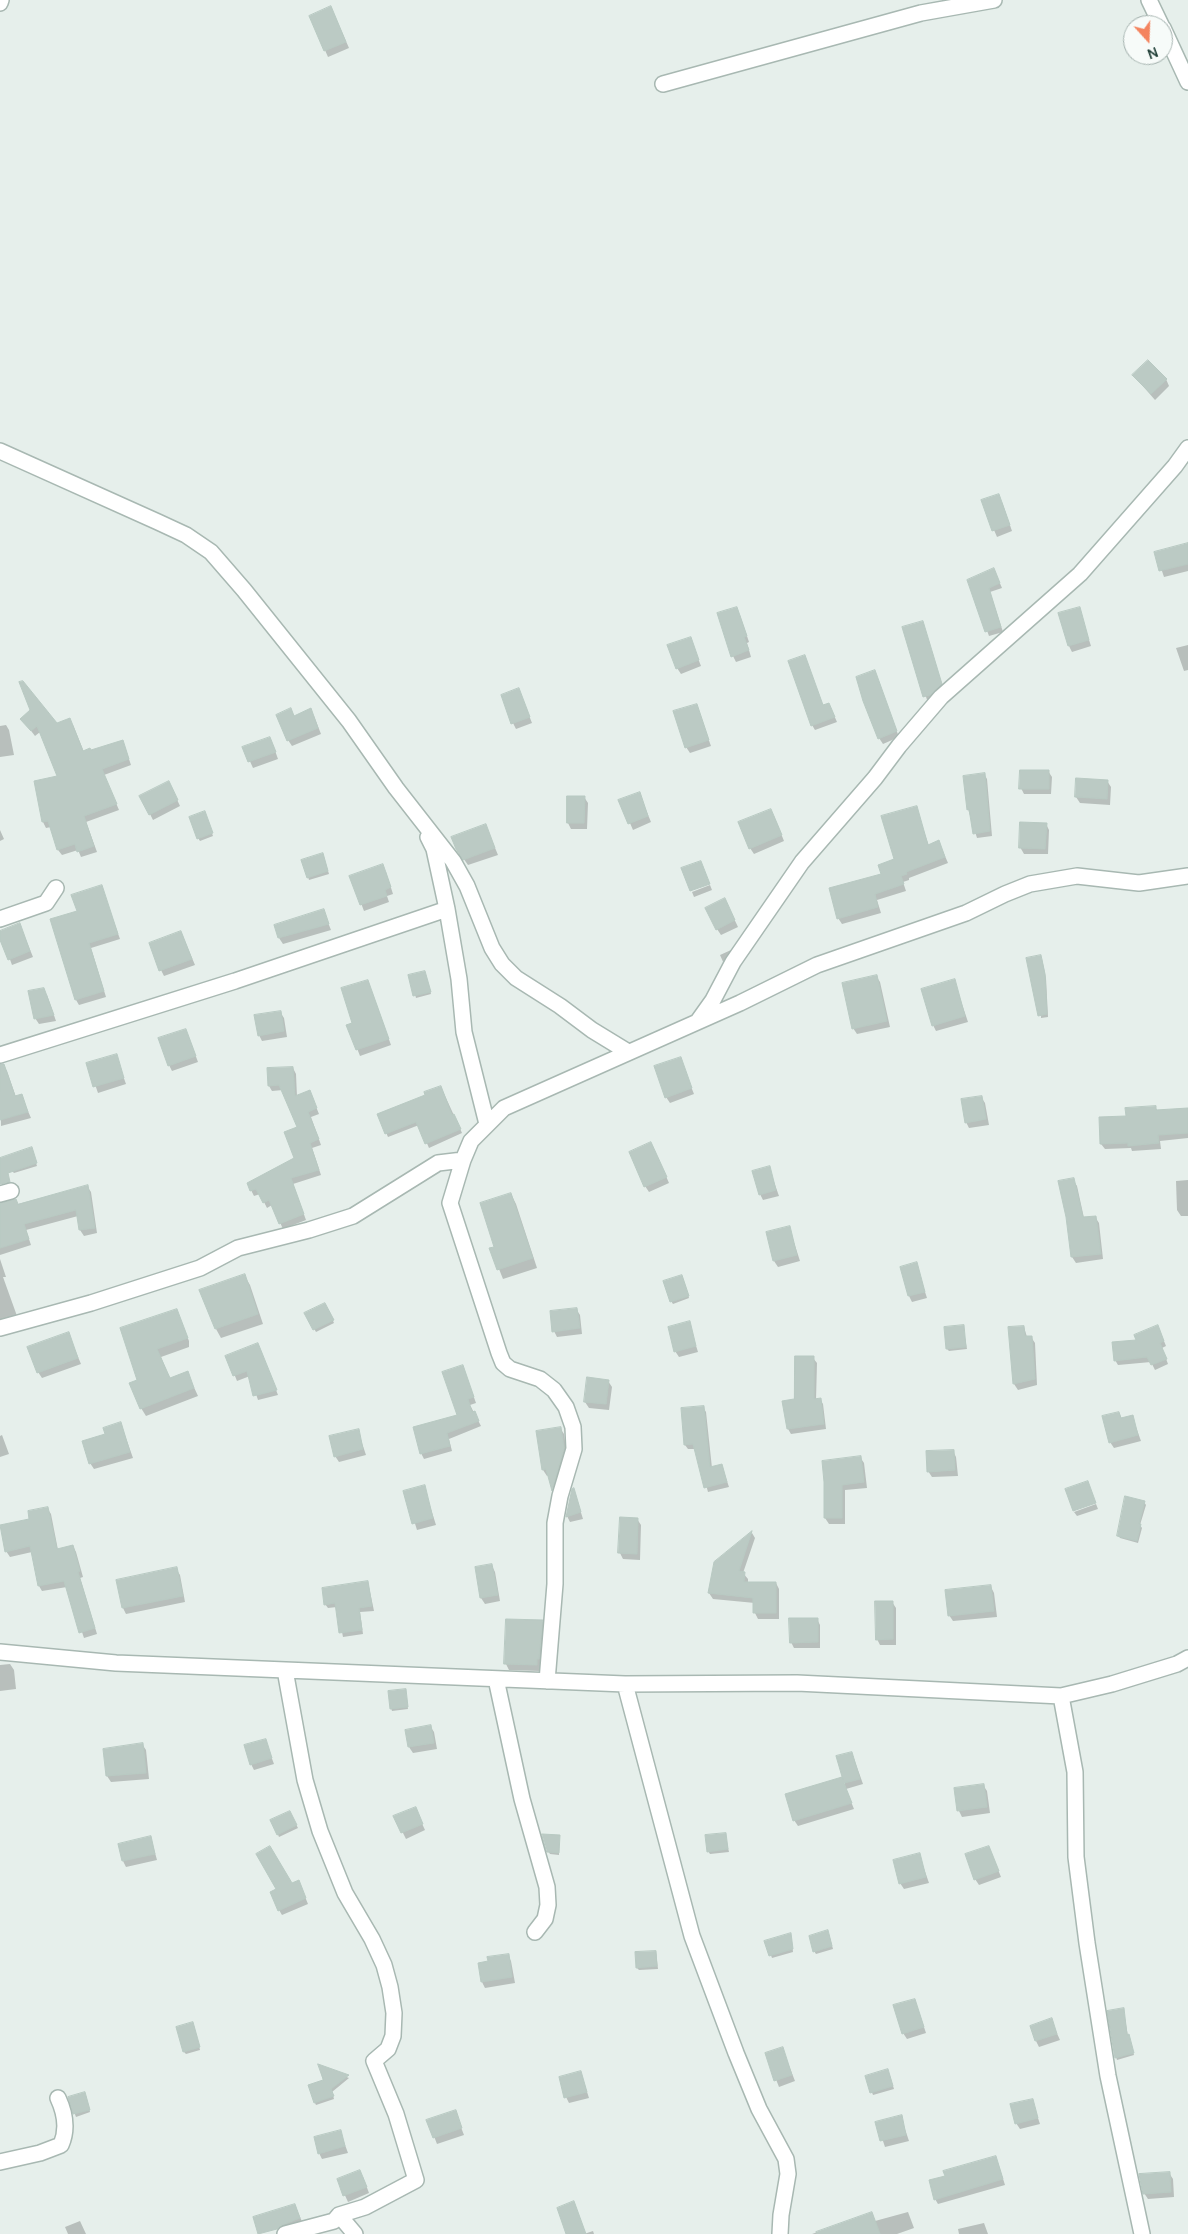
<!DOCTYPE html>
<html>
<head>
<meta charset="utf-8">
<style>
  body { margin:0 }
  #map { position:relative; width:1188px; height:2234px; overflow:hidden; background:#e6efeb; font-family:Manrope,sans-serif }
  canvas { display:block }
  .north { position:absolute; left:1123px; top:15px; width:50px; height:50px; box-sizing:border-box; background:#f7fbf9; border:1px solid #a3b1ad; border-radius:50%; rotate:160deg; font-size:14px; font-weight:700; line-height:20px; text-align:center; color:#24423a }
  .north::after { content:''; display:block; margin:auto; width:18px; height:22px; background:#f4845f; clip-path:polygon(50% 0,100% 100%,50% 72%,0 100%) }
</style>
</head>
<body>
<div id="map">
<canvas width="1188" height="2234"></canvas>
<div class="north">N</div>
</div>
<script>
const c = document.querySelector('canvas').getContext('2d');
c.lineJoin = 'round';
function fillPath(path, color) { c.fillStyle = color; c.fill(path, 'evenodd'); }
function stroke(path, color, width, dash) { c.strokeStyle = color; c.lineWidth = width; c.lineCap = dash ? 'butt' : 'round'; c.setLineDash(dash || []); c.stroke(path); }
fillPath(new Path2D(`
  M334,14L349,48L328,57L310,16Z
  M1134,376L1166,379L1169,386L1155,400Z
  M1002,502L1012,531L997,537L994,530Z
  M1188,544V571L1164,577L1156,553Z
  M996,574L1002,588L990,592L1003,632L989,636L969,581Z
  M1079,609L1091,646L1072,652L1069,646Z
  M740,615L749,642L747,643L751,657L736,662L733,656Z
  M922,623L944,690L928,703L904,628Z
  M690,638L701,666L681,674L677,668Z
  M1188,645V670L1184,671L1176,648Z
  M805,657L823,706L829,704L837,722L815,730L812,725Z
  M874,672L899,737L883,744L879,738Z
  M519,690L532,723L516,729L513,723Z
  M696,705L711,746L690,753L686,747Z
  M291,710L295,717L314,716L321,734L292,746L288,740Z
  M22,719L73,725L84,752H90L122,741L125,747L131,765L104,775L119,810L86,822L97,852L81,857L78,850L62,855L58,850L51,827L46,828L43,822L36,782L58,777L40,732L35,736Z
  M6,725L9,730L14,755L0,757V726Z
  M273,745L278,759L253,768L244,748Z
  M1048,771L1052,777L1051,794H1024L1021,788Z
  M984,774L987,779L992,836L977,838L968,809Z
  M1107,781L1111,787L1110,805L1080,803L1076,797Z
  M172,789L180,806L153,820L150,814Z
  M639,793L651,822L633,830L620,800Z
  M584,797L588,803L587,829H571L568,823Z
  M916,808L929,846L939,842L948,863L909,878V880L903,882L906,891L877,900L881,913L842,924L838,918L895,860Z
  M205,815L213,836L200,841L198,838Z
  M774,816L784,841L754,854L750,848Z
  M1046,824L1049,830L1048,854H1024L1020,847Z
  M486,826L498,855L468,865L461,855Z
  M0,830L4,839L0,841Z
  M323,854L329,874L309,880L308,877Z
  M386,872L393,894L387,896L389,902L364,911L351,877Z
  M710,885L712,890L694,897L692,892Z
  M101,886L120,939L91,948L106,997L79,1005L76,1000L78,912Z
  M728,906L738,927L721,935L717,929Z
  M323,910L331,930L283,944L279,938Z
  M20,925L33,957L12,965L0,932Z
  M181,932L195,965L164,976L161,970Z
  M731,950L732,952L724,964L720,955Z
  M1042,959L1046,978L1048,1017L1041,1018Z
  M426,975L431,994L416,998L410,976Z
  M876,976L880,982L890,1027L857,1034L853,1028Z
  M954,980L968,1022L936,1031L933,1025Z
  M368,981L391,1045L360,1056L348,1025L353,1024Z
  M47,995L56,1021L39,1024L35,1018Z
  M280,1012L284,1018L287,1037L262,1041L259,1035Z
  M186,1030L198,1062L172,1071L169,1065Z
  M116,1056L126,1084L98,1093L88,1064Z
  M680,1059L694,1094L670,1103L666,1097Z
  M0,1065H3L7,1071L16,1097L21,1095L31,1118L1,1126Z
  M293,1068L296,1074L297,1097H312L319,1114L311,1117L321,1145L312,1148L321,1175L293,1184L306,1220L283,1229L272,1205L267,1208L260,1194L254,1196L251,1190L296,1159L298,1127L283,1090L272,1091L269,1086Z
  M441,1087L462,1133L429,1148L419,1125L388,1137L378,1114L427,1095Z
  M981,1097L985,1103L989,1125L969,1128L966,1122Z
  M1155,1107L1158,1111L1188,1109V1138L1160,1141L1161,1149L1132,1151L1131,1148L1105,1149L1101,1144L1127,1117Z
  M654,1149L669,1183L649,1192L645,1186Z
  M32,1151L37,1166L14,1173L12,1171Z
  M769,1168L779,1196L763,1200L760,1194Z
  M1073,1180L1077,1186L1084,1218L1095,1217L1099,1223L1103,1259L1076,1263L1072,1257L1067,1216Z
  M1188,1180V1216H1181L1177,1210L1176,1181Z
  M87,1186L91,1192L97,1233L84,1236L80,1230L78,1216L26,1230L31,1245L0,1255V1211Z
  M511,1194L516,1204L537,1268L503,1279L491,1249L496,1248Z
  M789,1227L800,1261L778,1267L774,1261L768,1233Z
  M0,1259L6,1277H3L17,1316L0,1322Z
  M916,1264L927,1298L912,1302L909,1296Z
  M244,1275L250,1285L263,1324L221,1338L216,1329Z
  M683,1279L689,1298L673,1304L671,1301Z
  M325,1304L334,1323L316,1332L306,1314Z
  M576,1309L580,1315L582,1334L557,1337L554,1331Z
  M177,1311L189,1341V1347L161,1357L170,1379L187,1372L198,1396L146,1416L141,1408L138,1380Z
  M689,1323L698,1352L679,1357L675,1351Z
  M963,1326L967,1349L949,1351L947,1349Z
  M1024,1327L1027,1337H1031L1035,1343L1037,1385L1018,1390L1014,1384L1009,1328Z
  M1160,1331L1166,1346L1162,1348L1168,1364L1155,1370L1151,1362L1118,1365L1115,1360L1137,1341Z
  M68,1333L81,1364L42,1378L38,1372Z
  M260,1349L278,1395L258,1400L250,1376L237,1381L227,1356Z
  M813,1358L817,1363L816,1400L820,1399L823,1404L826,1429L791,1434L788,1429L795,1400Z
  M465,1372L476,1403L470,1405L481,1426L449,1439L452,1451L424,1459L421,1453L459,1416Z
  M608,1381L612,1387L609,1410L589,1408L585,1402Z
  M703,1407L706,1412L712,1468L722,1466L729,1487L708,1492L696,1449H688L685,1445Z
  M1119,1413L1122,1419L1132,1416L1141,1441L1114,1448L1110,1442Z
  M121,1424L133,1458L94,1469L90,1463L106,1435Z
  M560,1428L564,1434L567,1455L555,1495L549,1475L547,1476L543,1470Z
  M358,1431L366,1455L339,1462L335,1456Z
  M2,1435L9,1454L0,1457V1436Z
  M953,1451L956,1457L958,1476L932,1477L928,1471Z
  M860,1457L864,1463L867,1488L845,1490V1524H829L825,1518V1482Z
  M424,1487L436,1525L417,1530L405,1492Z
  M574,1490L583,1519L570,1522L567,1516Z
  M1144,1502L1146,1505L1140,1525L1142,1528L1138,1543L1120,1538L1118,1535Z
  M1096,1504L1098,1509L1077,1516L1074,1512Z
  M47,1508L51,1514L58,1550L73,1546L76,1552L83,1577L80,1578L97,1634L84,1638L67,1587L42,1591L39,1586L32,1552L10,1557L6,1551Z
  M637,1519L641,1525L640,1560L623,1559L620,1553Z
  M752,1533L755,1538L743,1573L748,1579V1583H776L779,1589V1619H758L755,1613V1603L713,1599L709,1593L715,1563Z
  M492,1566L495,1572L500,1601L485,1604L481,1598L477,1568Z
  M176,1569L180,1575L185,1602L126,1614L123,1608L118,1581Z
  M368,1582L374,1611L360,1612L363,1634L343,1637L337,1607L328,1608L325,1604Z
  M991,1587L994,1593L997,1617L953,1621L949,1615Z
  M892,1602L896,1608V1645H880L877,1639Z
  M817,1619L820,1625V1648H794L791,1642Z
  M542,1621L545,1627L542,1665H540V1671L509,1670L506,1664Z
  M10,1664L14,1670L16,1689L0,1691V1665Z
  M405,1691L408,1709L392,1711L391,1708Z
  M430,1726L434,1732L437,1749L413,1753L409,1747Z
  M265,1740L274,1764L254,1770L251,1764Z
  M142,1744L146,1750L149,1779L111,1782L107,1776Z
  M852,1753L863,1784L846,1789L854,1809L798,1826L794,1820L845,1784L837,1757Z
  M983,1785L987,1791L990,1813L962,1817L959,1811Z
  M290,1813L298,1828L279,1837L272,1821Z
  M417,1813L425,1830L406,1839L395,1817Z
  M725,1834L729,1852L710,1854L708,1851Z
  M559,1837V1855L550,1854L548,1851Z
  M151,1838L157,1860L126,1867L123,1861Z
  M989,1847L1001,1877L979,1885L975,1879Z
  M919,1854L929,1883L904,1889L900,1883Z
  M291,1885L301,1887L308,1904L282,1915L279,1910L278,1890Z
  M829,1934L833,1949L816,1954L814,1951Z
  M791,1935L793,1952L772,1958L766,1942Z
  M656,1952L658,1969L639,1970L637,1968Z
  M508,1955L511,1961L515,1983L485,1988L482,1982Z
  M915,2000L926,2033L907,2039L903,2033Z
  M1124,2012L1128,2036L1134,2055L1117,2060L1116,2057Z
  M1051,2020L1060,2040L1039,2047L1036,2041Z
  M194,2026L200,2050L186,2054L184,2052Z
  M782,2048L795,2081L779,2087L766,2054Z
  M320,2066L349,2078L332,2092L334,2099L316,2105L315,2103L324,2080Z
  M581,2073L589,2098L569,2103L566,2097Z
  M889,2073L894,2089L873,2095L866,2077Z
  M86,2096L90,2112L76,2117L69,2098Z
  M1032,2100L1040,2124L1020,2129L1016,2123Z
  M455,2112L464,2135L437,2144L428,2121Z
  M901,2117L909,2141L885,2147L877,2123Z
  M340,2131L348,2153L322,2159L319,2153Z
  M998,2163L1005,2185L938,2204L935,2199Z
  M1169,2173L1173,2179L1174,2197L1148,2199L1144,2193Z
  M363,2177L369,2193L348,2202L338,2180Z
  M295,2205L303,2224L284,2232L281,2226Z
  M908,2212L914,2228L897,2234H812L871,2213L875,2221Z
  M80,2221L86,2234H68L65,2227Z
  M984,2223L988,2234H959L958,2229Z
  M593,2231L594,2234H584Z`), '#0003');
const building = new Path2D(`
  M331,6L346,42L324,51L309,16Z
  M1148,360L1167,379L1151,394L1132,375Z
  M999,494L1010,525L992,531L981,500Z
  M1188,543V564L1159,571L1154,552Z
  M994,568L1000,583L989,588L1001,627L985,632L967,580Z
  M737,607L747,636L744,637L749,650L731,657L717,613Z
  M1080,607L1089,640L1068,646L1058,613Z
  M923,621L942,684L930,695L923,697L902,627Z
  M691,637L699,660L676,669L667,645Z
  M805,655L823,705L829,703L835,717L811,726L788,661Z
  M875,670L897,731L878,739L863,701L856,677Z
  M23,681L57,723L70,718L83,751L90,748L91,750L123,740L129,759L102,769L117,804L84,816L94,846L77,852L75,844L57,850L48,821L42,822L34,781L57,776L37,726L31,731L20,719L30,710L19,682Z
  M519,688L530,717L511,724L501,695Z
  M697,704L709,740L685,748L673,711Z
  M291,708L294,716L311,708L318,728L287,741L276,715Z
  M270,737L276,752L248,762L242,747Z
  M1020,770H1049V789H1019Z
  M985,773L990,831L973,834L969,809L967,810L963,776Z
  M1076,778L1108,780L1107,799L1075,797Z
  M169,781L178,800L149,815L139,796Z
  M640,792L648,816L628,824L618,800Z
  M567,796H585L584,823H567Z
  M917,806L928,845L939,840L945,857L906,872L907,874L901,876L904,884L875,894L878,907L837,919L829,888L881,874L878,865L894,859L881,816Z
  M771,809L782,835L749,849L738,822Z
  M205,811L213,833L197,839L189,817Z
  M1020,822L1047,823L1045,849L1019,848Z
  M486,824L495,848L463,860L456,849L451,837Z
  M323,853L328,871L307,878L301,860Z
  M701,861L710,884L690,891L681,868Z
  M383,864L391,887L385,890L387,896L360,905L349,876Z
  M102,885L118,934L89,943L104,991L75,1000L50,919L77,911L71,895Z
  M725,898L735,920L716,930L705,908Z
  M324,909L329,924L278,938L274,925Z
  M20,923L30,951L8,960L0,940V931Z
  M181,931L192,959L159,971L149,943Z
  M1041,955L1045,974L1047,1014L1038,1016L1026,958Z
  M425,971L431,992L413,996L408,975Z
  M877,975L887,1021L852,1029L842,983Z
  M955,979L965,1016L932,1026L921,989Z
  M368,980L389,1039L356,1050L346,1025L352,1023L341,988Z
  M44,988L54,1015L34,1019L28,991Z
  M281,1011L284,1031L258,1036L254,1015Z
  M186,1029L196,1056L168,1066L158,1038Z
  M117,1054L124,1078L93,1087L86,1063Z
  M681,1057L692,1088L665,1098L654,1066Z
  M0,1064H4L15,1096L22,1094L28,1112L0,1120Z
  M293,1067L295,1096L310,1090L317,1108L308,1112L319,1139L310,1143L319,1170L291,1178L304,1214L279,1224L269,1200L263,1203L256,1189L250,1191L247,1183L294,1158L284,1132L297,1127L279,1085L268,1086L267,1068Z
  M441,1086L452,1115L454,1114L461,1129L425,1144L416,1122L385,1134L377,1114L425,1095L424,1092Z
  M982,1096L986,1119L965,1123L961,1099Z
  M1156,1106V1110L1188,1108V1133L1158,1135L1159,1143L1128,1146V1143L1100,1144L1099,1117L1126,1116L1125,1108Z
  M651,1142L667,1177L644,1187L629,1152Z
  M32,1147L37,1163L8,1173L10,1182L0,1184V1158Z
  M770,1166L776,1190L759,1195L752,1171Z
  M1074,1178L1083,1217L1096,1216L1101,1254L1071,1257L1066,1217L1058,1181Z
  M88,1185L95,1228L79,1230L76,1210L24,1224L29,1239L0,1248V1203L16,1199L18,1204Z
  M511,1193L533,1258L497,1270L489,1248L494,1247L480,1203Z
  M790,1226L797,1255L773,1261L766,1232Z
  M917,1262L925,1292L908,1296L900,1267Z
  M245,1274L258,1314L215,1329L199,1290Z
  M682,1275L689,1296L670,1302L663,1281Z
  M325,1303L334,1320L313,1330L304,1313Z
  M577,1308L580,1328L552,1332L550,1311Z
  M177,1309L188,1338L157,1349L170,1378L188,1371L194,1388L140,1409L129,1383L137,1380L120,1328Z
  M690,1321L696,1346L674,1352L668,1327Z
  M964,1325L966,1347L946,1349L944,1327Z
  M1158,1325L1164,1341L1160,1343L1167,1359L1151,1365L1147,1357L1114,1361L1112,1342L1136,1340L1134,1335Z
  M1024,1326L1025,1336H1032L1035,1379L1013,1384L1008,1327Z
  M69,1332L78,1358L37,1373L27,1347Z
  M258,1343L277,1390L253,1396L247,1371L233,1376L225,1356Z
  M795,1356H814V1399L821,1398L824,1424L787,1429L782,1401L794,1399Z
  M463,1365L474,1397L468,1399L472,1412L475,1411L479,1421L447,1433L450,1446L420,1454L413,1427L457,1415L442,1372Z
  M587,1377L609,1380L606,1404L584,1402Z
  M704,1406L710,1467L722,1464L727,1482L704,1488L693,1444L684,1445L681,1408Z
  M1119,1412L1121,1418L1133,1415L1138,1435L1109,1443L1102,1416Z
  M121,1422L130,1452L89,1464L82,1441L105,1434L103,1428Z
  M561,1427L564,1448L552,1491L546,1469L542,1470L536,1431Z
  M359,1429L363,1449L334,1457L329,1436Z
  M954,1450L955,1470L927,1472L926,1451Z
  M861,1456L864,1482L842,1485V1518H824V1482L822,1461Z
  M1088,1481L1096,1503L1073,1511L1065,1489Z
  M425,1485L433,1518L412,1524L403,1491Z
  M574,1488L581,1512L566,1517L572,1489Z
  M1125,1496L1145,1501L1139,1524H1141L1137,1541L1117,1536Z
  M48,1507L57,1549L73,1545L80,1571L78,1572L95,1628L79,1633L64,1581L38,1586L30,1546L5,1552L0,1525L29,1519L28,1511Z
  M620,1517L638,1518L637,1554L618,1553Z
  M752,1531L739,1571L745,1572L744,1582H776V1613H753V1598L708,1593L714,1562Z
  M492,1564L498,1595L480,1598L475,1567Z
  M177,1567L183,1596L122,1608L116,1580Z
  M368,1581L372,1606L359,1608L362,1630L339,1633L335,1603L324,1605L322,1588Z
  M991,1585L994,1611L948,1616L945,1590Z
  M875,1601H893V1639L876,1640Z
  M789,1618H818V1642L790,1643Z
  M506,1619L543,1620L539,1659H537V1665L504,1664Z
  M406,1689L408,1707L390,1709L388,1691Z
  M431,1725L434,1743L408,1747L405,1730Z
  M266,1739L272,1758L250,1765L244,1745Z
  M143,1743L146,1773L106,1776L103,1749Z
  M852,1752L860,1779L844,1783L852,1803L793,1821L785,1794L842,1777L843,1780L836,1756Z
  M984,1784L987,1807L957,1811L954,1788Z
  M416,1807L423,1824L401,1833L393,1816Z
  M290,1811L297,1825L277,1835L270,1820Z
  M726,1833L728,1849L707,1852L705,1835Z
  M542,1834L560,1835L559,1853L547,1852Z
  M151,1836L155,1854L122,1861L118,1844Z
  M270,1846L292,1883L299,1880L306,1898L278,1911L270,1892L276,1889L256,1854Z
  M989,1846L999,1871L974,1880L965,1854Z
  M920,1853L926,1877L899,1884L893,1860Z
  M828,1930L832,1946L813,1952L809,1936Z
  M791,1933L793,1949L769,1956L764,1941Z
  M656,1951L657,1966L636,1968L635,1952Z
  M509,1954L512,1977L481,1982L478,1963L488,1961L487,1957Z
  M915,1999L924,2027L902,2034L893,2005Z
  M1124,2008L1127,2035L1129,2034L1134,2053L1115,2058L1107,2011Z
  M1052,2018L1057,2034L1035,2041L1030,2026Z
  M193,2022L200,2047L183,2052L176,2027Z
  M783,2047L792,2075L774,2081L765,2053Z
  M318,2064L349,2075L331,2089L334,2096L314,2103L308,2085L323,2080Z
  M888,2069L893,2086L870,2093L865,2076Z
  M581,2071L587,2092L564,2098L559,2077Z
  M85,2092L90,2110L73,2114L68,2097Z
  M1033,2099L1038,2118L1015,2124L1010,2104Z
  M456,2110L462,2128L433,2138L426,2120Z
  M902,2115L906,2135L880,2141L875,2122Z
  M341,2130L345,2146L318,2154L314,2137Z
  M996,2156L1003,2179L934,2200L929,2180L945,2176L943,2171Z
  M360,2170L367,2187L343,2196L337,2179Z
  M1170,2172L1171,2192L1143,2194L1139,2174Z
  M574,2201L586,2234H566L557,2208Z
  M295,2204L300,2218L282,2225L277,2229L258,2234L253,2217Z
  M872,2212L880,2234H817L816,2232Z`);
fillPath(building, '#bbcac4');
stroke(building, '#b8c9c2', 1);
const street = new Path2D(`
  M1149,0L1161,25
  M0,3L1,0
  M1163,28L1188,82
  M663,84L921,13L994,0
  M0,451L158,522L186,535L211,552L244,590L349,721L396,788L453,861L467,886L492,948L502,964L516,978L560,1006L592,1030L628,1052
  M428,837L434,849L447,909L459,979L464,1032L487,1124
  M0,919L46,903L56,888
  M698,1021L713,1000L733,962L802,862L875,778L899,746L941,697L1080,574L1175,466L1188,448
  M0,1055L235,981L447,909
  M463,1160L450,1203L499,1353L503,1363L510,1369L540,1379L554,1390L566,1407L573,1427L574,1449L560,1496L555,1523V1584L547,1681
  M0,1194L11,1191
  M0,1328L91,1303L200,1268L238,1248L309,1230L353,1216L438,1163L463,1160L471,1141L504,1108L740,1003L817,965L966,913L1005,894L1030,884L1077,876L1139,883L1188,876
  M0,1652L116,1663L625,1684L797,1683L1061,1696L1112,1684L1177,1664L1188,1658
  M285,1670L305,1780L320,1831L345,1893L372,1939L384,1965L390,1987L394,2013L393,2036L388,2049L374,2061L396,2114L416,2180L365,2207L339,2215
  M496,1679L522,1799L547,1887L548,1905L545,1919L535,1932
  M625,1684L692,1936L736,2053L759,2109L786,2159L788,2174L781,2215L780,2234
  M1061,1696L1075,1772L1076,1857L1087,1943L1108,2076L1142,2234
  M0,2162L40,2153L61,2145C68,2129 65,2113 58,2098
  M285,2234L334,2221L339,2215L355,2234`);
stroke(street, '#a8b8b2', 18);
stroke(street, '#fff', 15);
</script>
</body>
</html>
